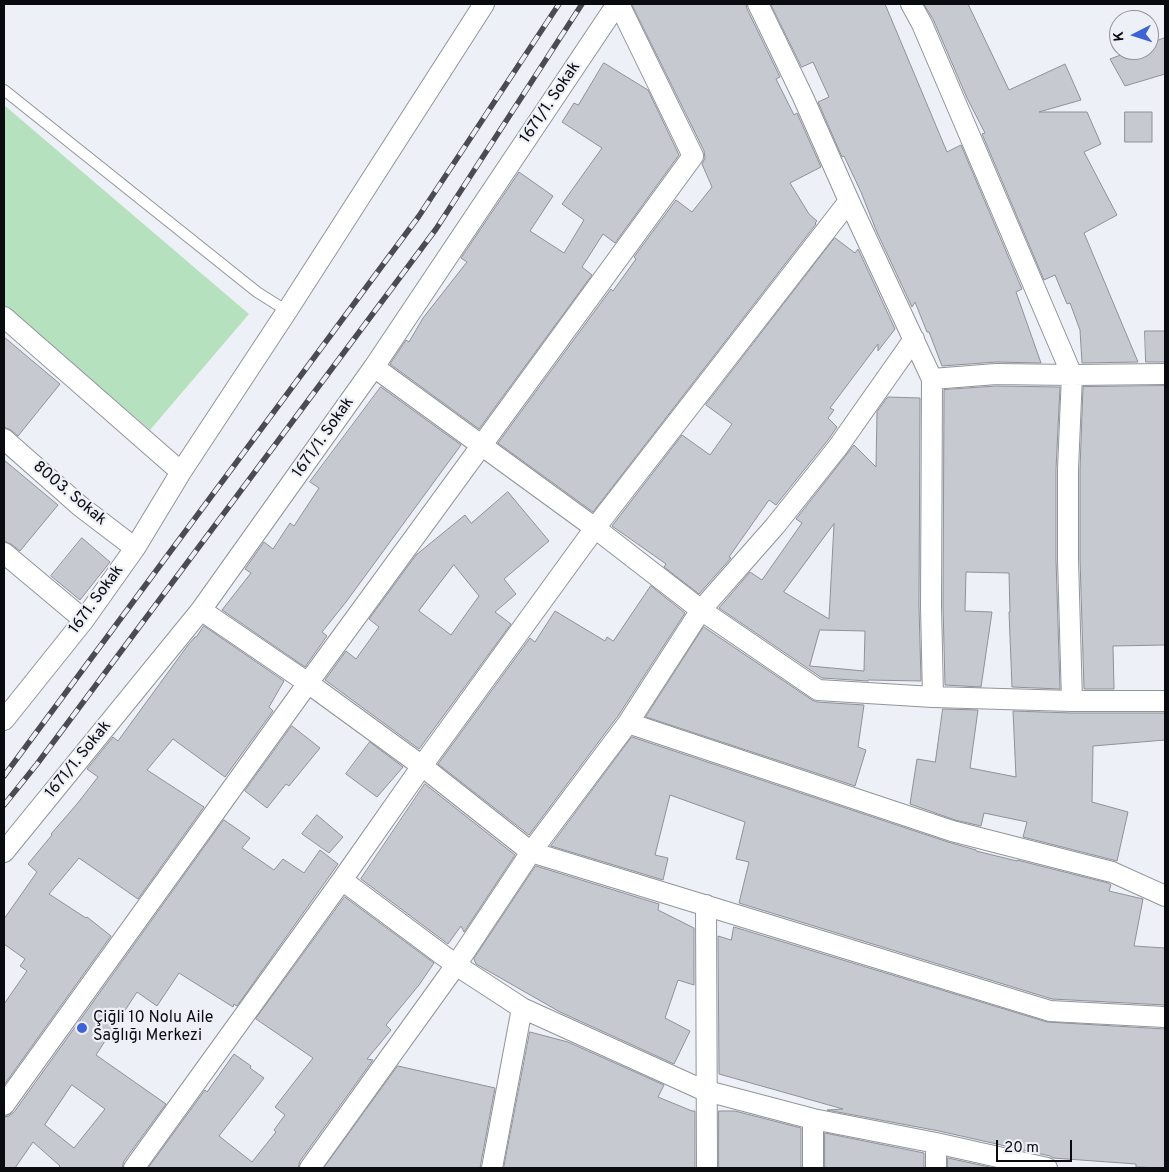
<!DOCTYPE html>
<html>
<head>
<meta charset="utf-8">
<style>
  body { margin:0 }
  #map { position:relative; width:1169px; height:1172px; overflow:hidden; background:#eef0f8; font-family:Overpass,sans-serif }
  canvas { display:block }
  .frame { position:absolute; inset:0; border:5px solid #0a0b0e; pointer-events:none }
  .north { position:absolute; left:1109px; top:10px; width:50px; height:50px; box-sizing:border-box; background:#eef0f8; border:1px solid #93949a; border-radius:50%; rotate:265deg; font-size:14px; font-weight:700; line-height:20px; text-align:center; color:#0a0b0e }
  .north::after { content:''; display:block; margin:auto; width:18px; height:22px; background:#3e63d5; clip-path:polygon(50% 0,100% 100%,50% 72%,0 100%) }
  .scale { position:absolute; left:996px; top:1140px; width:76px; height:22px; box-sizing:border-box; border:2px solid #0a0b0e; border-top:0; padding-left:6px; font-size:15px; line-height:18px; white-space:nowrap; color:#0a0b0e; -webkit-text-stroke:4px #eef0f8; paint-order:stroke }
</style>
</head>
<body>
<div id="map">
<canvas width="1169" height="1172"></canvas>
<div class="frame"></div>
<div class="north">K</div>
<div class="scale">20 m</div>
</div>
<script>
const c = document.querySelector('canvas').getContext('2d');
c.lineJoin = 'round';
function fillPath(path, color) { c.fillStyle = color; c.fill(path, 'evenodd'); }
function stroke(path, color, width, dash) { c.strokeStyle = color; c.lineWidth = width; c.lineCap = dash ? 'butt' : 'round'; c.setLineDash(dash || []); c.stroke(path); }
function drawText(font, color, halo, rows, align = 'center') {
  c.font = font + ' Overpass,sans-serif'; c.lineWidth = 4.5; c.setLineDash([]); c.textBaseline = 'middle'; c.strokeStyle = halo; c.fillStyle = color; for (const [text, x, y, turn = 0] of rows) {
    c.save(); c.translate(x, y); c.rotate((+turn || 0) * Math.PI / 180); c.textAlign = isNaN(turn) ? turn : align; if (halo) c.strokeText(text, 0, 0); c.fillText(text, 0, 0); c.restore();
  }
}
fillPath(new Path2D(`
  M4,105L249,314L150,430L4,305Z`), '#b6e1be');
const building = new Path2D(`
  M632,4H746L747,9L780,77L776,79L794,115L797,113L821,167L790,183L809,214L817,221L815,223L816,224L593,512L498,443L611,289L613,291L636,259L634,257L676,200L692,212L712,187L702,164L705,158L704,151Z
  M771,4H885L947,152L961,145L1022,289L1016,292L1041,363L996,362L942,366L929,332H927L915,302L912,307L876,230L861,192L844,156L842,157L818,102L829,97L813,62L802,67Z
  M924,4H968L1009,90L1065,64L1081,100L1039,112H1087L1101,144L1084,152L1117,215L1084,233L1138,362L1082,363L1080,330L1070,303L1067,304L1055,275L1044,280L982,134L985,133L967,98L933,19Z
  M1165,38V74L1125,86L1110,59L1134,50H1149V44Z
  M604,63L648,90L679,155L615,243L603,234L582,267L592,275L479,429L390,364L406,340L409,342L423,318L467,262L461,258L519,172L553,196L530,231L564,253L584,220L562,204L602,148L562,122L574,103L578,105Z
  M1125,112H1152V142H1125Z
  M835,238L855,253L858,249L895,329L878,351V344L830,408L834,410L828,418L837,427L828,440L776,505L769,500L729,557L731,558L699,594L664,567L666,564L612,526L682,435L710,455L732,424L706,405Z
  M1145,331H1165V362H1146Z
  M4,337L60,384L18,436L11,430L4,427Z
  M996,386L1060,387L1056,469V559L1060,689L1012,687L1009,612H1010L1009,573L966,572L965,611L992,612L981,687L945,685L943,606L944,390Z
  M1165,386V645L1113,646L1114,689H1084L1080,559V469L1083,387Z
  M381,387L461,445L346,602L322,632L327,636L305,667L222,610L251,573L245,569L264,542L273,549L290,523L294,526L319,488L310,482Z
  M888,397L920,398L919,606L921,681L868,680V681L822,678L719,608L750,572L762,580L802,523L796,519L854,445L876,467L877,412ZM834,524L829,619L784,592ZM820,630L865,631L864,671L810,666Z
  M4,460L58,505L20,551L11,544L4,541Z
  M508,492L549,541L504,579L516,594L495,612L511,624L419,749L325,680L346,651L356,659L379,627L369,619L416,555L465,515L471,523ZM454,565L479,596L451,635L419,611Z
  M82,538L110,562L80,600L51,576Z
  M651,586L685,613L618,716L529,835L438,764L530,638L535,642L555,611L605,641L607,637L613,641Z
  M204,626L284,681L269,707L273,711L225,777L173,739L147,770L204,807L138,899L79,858L49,894L86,918L87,917L111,936L4,1085V1004L27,971L20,966L25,959L4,944V919L37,872L28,864L52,835L51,834L77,804L98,777L87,769L113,737L118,741L188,645L195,637H196Z
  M704,627L812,700L817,702L864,705L858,747L866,750L855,786L646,717Z
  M943,709L978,710L970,768L1016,777L1013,711L1072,713H1165V740L1093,746L1092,802L1128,812L1117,861L1023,837L1027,822L984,813L981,826L955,820L910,804L917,759L935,762Z
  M292,726L320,748L289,786L286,784L267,808L245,791Z
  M632,737L948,842L976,850V851L1017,861V860L1108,883L1111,885L1109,891L1143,899L1134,946L1165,948V1005L1052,999L739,903L749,862L736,859L745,822L670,795L655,855L668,858L663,880L551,846Z
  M370,742L403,767L377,797L346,774Z
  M425,784L515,855L464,932L461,926L448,944L361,879Z
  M317,815L343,837L329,853L302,834Z
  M224,820L250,838L242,848L274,870L283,859L304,873L320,850L338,864L237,1006L234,1004L233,1007L179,973L157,1006L137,992L96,1055L166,1104L124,1161L122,1168H58L60,1166L33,1142L15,1168H4V1117L9,1116L14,1112ZM72,1085L105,1109L74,1148L45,1125Z
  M536,866L659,904L658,910L694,928V985L678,980L665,1018L690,1031L674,1064L560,1012L476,964L474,959Z
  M345,897L434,963L419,985L386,1025L391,1030L367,1059L373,1060L300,1161L298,1168H148L205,1090L207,1092L234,1054L251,1066L250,1068L264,1078L219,1136L252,1162L276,1132L274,1130L285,1115L275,1107L313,1058L256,1019Z
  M734,927L1047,1022L1165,1029V1168L1136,1167V1164L1053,1158L1050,1156L939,1131L827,1110L843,1109L719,1074L718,936L731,940Z
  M530,1032L568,1042L664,1085L658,1097L692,1111H695V1168H504Z
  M398,1066L495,1088L480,1168H324Z
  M719,1111H735L801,1128V1168H719Z
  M825,1133L924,1153V1168H825Z
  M948,1158L994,1168H948Z`);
fillPath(building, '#c7c9d1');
stroke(building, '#8f9198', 1);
const lane = new Path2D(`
  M4,90L257,292L287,311`);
const street = new Path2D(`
  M758,4L803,97L849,201L932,379L931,606L933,697
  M911,4L922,24L1072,375L1068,469V559L1072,701
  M4,317L181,472
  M374,367L595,528L701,610L818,690L933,697L1072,701H1165
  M932,379L996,374L1072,375L1165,374
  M4,439L80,506L135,548
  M4,553L84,620
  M201,610L308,683L422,766L531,852L1050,1011L1165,1017
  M4,720L84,620L135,548L181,472L287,311L484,4
  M628,723L952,831L1112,872L1165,896
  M4,852L201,610L374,367L617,4
  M342,880L456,965L522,1008L703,1090L813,1119L936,1143L1047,1168
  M706,905L707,1168
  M4,1105L308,683L693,156L619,4
  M813,1119V1168
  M936,1143V1168
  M134,1168L342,880L422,766L595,528L849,201
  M310,1168L456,965L531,852L628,723L701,610L775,526L838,447L914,339
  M492,1168L522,1008`);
stroke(lane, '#92949b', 12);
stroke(street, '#92949b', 22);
stroke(lane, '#fff', 10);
stroke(street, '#fff', 20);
const rail = new Path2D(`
  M4,776L419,216L559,4
  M4,805L37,764L436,229L582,4`);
stroke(rail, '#4b4c51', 5.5);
stroke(rail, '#eef0f8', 4, [11]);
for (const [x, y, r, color] of [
  [82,1028,6,"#3e63d5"]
]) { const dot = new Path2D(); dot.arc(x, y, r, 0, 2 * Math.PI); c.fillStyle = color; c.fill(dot); stroke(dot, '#eef0f8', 2); }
drawText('16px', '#0a0b0e', '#eef0f8', [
  ["1671/1. Sokak",551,103,-56],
  ["1671/1. Sokak",324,438,-55],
  ["8003. Sokak",69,494,40],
  ["1671. Sokak",97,600,-54],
  ["1671/1. Sokak",79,760,-51]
]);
drawText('16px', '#0a0b0e', '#eef0f8', [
  ["Çiğli 10 Nolu Aile",93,1019],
  ["Sağlığı Merkezi",93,1037]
], 'left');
</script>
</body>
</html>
